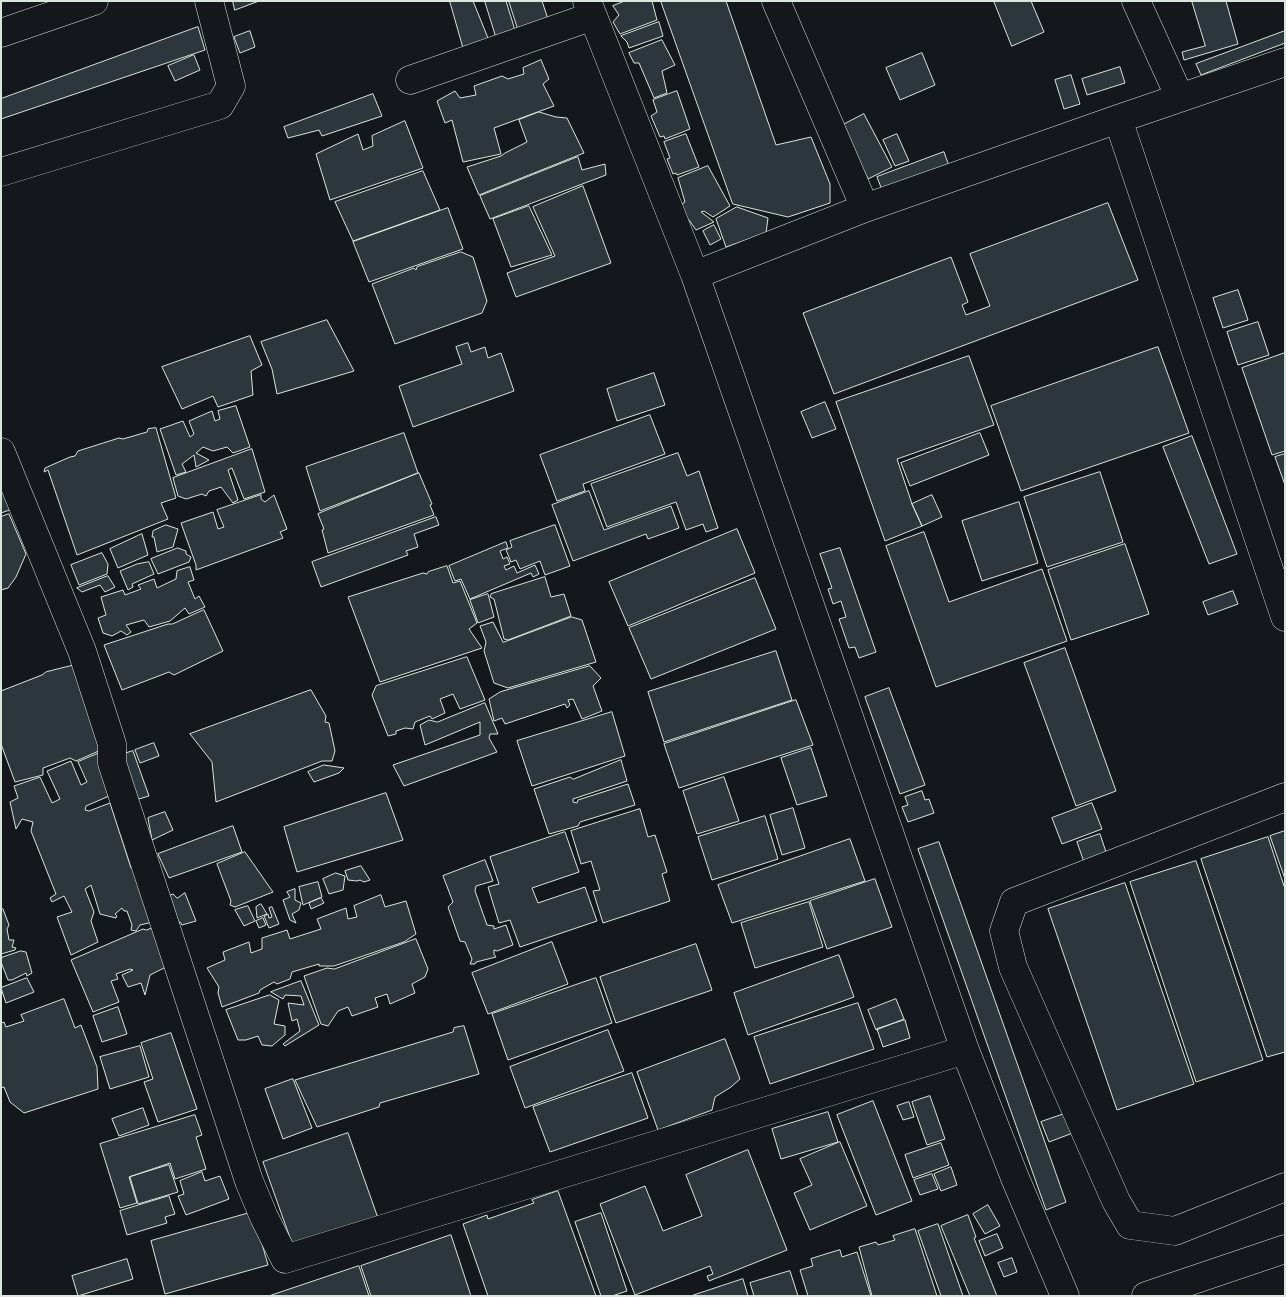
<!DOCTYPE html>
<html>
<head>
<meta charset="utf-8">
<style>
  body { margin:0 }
  #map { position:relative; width:1286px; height:1297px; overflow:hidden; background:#14181c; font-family:Karla,sans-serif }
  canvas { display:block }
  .frame { position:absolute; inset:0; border:2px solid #d8e6dc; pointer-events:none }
</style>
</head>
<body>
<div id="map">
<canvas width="1286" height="1297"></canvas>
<div class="frame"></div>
</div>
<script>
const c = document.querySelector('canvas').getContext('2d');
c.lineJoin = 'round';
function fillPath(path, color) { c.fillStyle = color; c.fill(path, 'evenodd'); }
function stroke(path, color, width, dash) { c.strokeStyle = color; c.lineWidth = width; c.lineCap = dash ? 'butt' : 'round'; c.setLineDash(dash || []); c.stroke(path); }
const building = new Path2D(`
  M233,1H259L235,10Z
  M450,1H473L492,48L466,57Z
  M485,1H506L518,40L499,46Z
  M509,1H542L551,28L521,38Z
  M625,1H652L657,20L620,34L613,22L619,15L613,6Z
  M661,1H726L776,145L811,137L830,184V203L788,217L733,204Z
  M994,1H1031L1044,32L1012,46Z
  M1192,1H1226L1238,44L1184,60L1182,52L1205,46Z
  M659,22L663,36L629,48L627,42L621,36Z
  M198,27L205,50L1,119V99Z
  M250,31L255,47L240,53L234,37Z
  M1285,31V43L1201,75L1196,64Z
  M662,40L675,65L662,71L667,93L654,98L639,63H634L629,53Z
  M922,53L935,85L900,100L886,68Z
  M194,55L200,70L175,81L168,66Z
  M541,60L549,79L543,84L554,106L494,128L501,154L463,162L452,120L445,123L437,101L455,91L460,98L476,95L474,86L502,76L508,79L524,74L523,68Z
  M1120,67L1125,83L1087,95L1082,79Z
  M1071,75L1080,104L1064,109L1055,80Z
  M677,91L690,129L665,139L664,136L660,137L651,116L657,112L653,100Z
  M373,94L382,116L322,136L319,130L288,138L284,127Z
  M539,112L556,117L567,118L584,153L479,195L467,167L501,156L505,153L527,142L519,120Z
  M864,114L892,167L868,179L841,126Z
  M405,121L423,168L330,200L316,154L358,134L363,150L373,146L372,136Z
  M686,134L699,167L677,175L676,173L673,174L667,159L670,158L664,142Z
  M897,134L909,161L895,166L883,140Z
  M944,152L949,166L882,190L877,177Z
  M578,157L582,170L605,164L606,175L490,219L480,196Z
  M708,166L730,206L713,217L704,211L701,212L714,222L696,230L689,220L678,217L682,204L685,202L678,178Z
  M423,171L440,210L353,241L335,202Z
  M583,186L611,263L516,297L507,273L555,256L533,207Z
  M1108,203L1138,280L834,394L803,313L951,257L968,302L962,305L966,315L990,306L970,254Z
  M529,206L552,255L511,267L493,219Z
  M737,207L768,218L766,233L726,247L716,219Z
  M448,208L463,249L369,282L353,242Z
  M714,225L721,239L710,245L703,231Z
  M461,252L473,257L487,301L482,313L395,344L372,284L414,268L416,270L417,267Z
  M1238,290L1248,320L1223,328L1213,298Z
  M327,320L354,371L277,394L272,369L261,342Z
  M1258,322L1269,355L1238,365L1227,332Z
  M250,336L262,365L251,371L253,395L218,407L213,396L182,409L162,367Z
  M468,343L471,352L485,347L488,358L501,353L514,391L413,427L399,386L462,364L456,347Z
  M1158,347L1189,433L1021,491L991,406Z
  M1285,353V451L1272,455L1242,368Z
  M969,356L994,425L897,459L912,504L922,526L885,541L836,402Z
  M654,373L665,405L617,421L607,389Z
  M825,402L836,429L812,438L801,412Z
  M236,406L250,447L233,453L227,447L213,451L203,447L196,453L209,460L196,467L194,455L182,464L186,472L176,475L160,429L183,421L190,437L194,434L189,421L212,411L215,421L220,419L218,411Z
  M650,415L665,454L583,484L585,491L557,501L540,455Z
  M156,428L176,498L161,503L168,519L77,555L48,470L44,472L45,468L70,457L75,456L78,451L119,438L123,439L147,432L148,429Z
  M404,433L418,473L320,511L306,467Z
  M980,433L989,455L910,486L901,463Z
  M1192,436L1237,554L1209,564L1163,447Z
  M252,449L265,492L244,499L232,468L228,470L238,500L233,503L221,487L209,491L206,496L202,494L186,499L178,496L173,478Z
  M678,453L687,476L699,471L718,528L706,532L703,524L686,530L676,502L607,527L591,484Z
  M1285,454V485L1275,457Z
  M1,462L18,507L1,513Z
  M1100,472L1123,542L1047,567L1024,497Z
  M419,473L432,504L430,505L434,515L328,553L322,530L324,529L318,514Z
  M589,491L604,530L671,506L679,528L648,539L646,534L573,561L552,505Z
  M261,495V499L265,502L274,495L287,529L280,532L283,538L196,570V565L181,523L213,512L218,529L224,527L217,510Z
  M932,495L942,517L922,526L912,504Z
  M1019,502L1038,563L982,581L962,521Z
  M9,514L26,554L16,577L8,588L1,590V517Z
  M436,517L439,525L414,534L418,547L406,551L408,555L321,587L312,562Z
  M166,525L178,529L173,547L157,552L154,537H152L153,531Z
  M555,525L570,566L545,575L540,561L520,569L516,560L511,562L506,550L512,547L510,541Z
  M737,529L755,573L628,626L609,582Z
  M924,532L949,602L1042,569L1067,641L936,687L886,546Z
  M142,534L148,555L118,568L110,549Z
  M506,542L508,548L500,551L503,559L507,557L510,564L504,566L506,570L514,566L517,573L535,565L539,574L533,577L531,573L470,599L461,579L455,581L449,566Z
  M1125,544L1149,614L1071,640L1048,570Z
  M178,548L186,551V554L191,557L189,562L158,574L151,559Z
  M840,548L876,652L859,658L855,647L849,648L839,619L846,617L841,601L833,604L828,589L832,588L820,554Z
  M102,553L108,564L107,574L79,585L71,565Z
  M149,562L154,574L132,584L133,587L128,590L120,571L137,564Z
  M447,566L453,583L460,581L477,623L469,629L482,648L380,682L348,597L423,573L427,574L428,572Z
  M190,567L194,580L188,582L195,599L199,596L205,607L189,614L185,608L170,621L149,627L144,620L126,625L131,632L127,635L121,631L112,636L103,633L98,618L106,615L101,597L123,590L125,595L141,589L138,585L154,579L157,588L176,579L177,571Z
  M108,576L115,587L105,592L100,585L82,592L77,588Z
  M545,577L551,597L564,594L571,616L508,640L504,639L494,599L490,597L491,594Z
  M755,578L776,629L651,679L629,628Z
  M1233,591L1238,604L1208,615L1203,602Z
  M488,594L494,617L478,623L470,600Z
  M204,610L223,651L174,675L169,672L122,690L104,645L168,624H172Z
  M572,617L582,620L596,662L508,688L494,683L484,651L486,642L480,626L493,622L503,642Z
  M1065,648L1116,791L1076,806L1024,663Z
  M776,651L792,700L664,742L648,692Z
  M467,657L485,700L460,709L453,694L440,699L445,713L432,719L430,716L415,722L413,729L405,728L396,731V734L388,736L372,695L376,686Z
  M79,664L101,750L76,761L70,758L43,768V775L15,782L1,744V691L42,675L46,672Z
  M590,666L601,678L593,686L602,711L582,719L573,699L568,700L570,705L567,708L565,704L505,724L502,718L494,721L489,699L500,692Z
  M889,688L925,785L900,794L865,697Z
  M311,690L326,716L325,722L329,723L335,751L332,761H322L216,802L212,762L190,734Z
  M796,700L813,745L679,788L664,744Z
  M485,703L498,734H490L489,738L497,752L404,786L393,765L480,735V722L425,745L420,725L429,720L437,722Z
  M612,712L625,756L532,786L517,741Z
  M154,743L159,756L140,763L135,750Z
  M811,748L827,796L797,805L781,758Z
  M133,751L149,796L132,801L114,757Z
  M102,752L116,793L86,806L85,810L89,811L110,803L131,868L153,858L157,921L140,925L136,931L131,930L132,925L127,911H124L122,908L115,914L117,916L116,918L100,914L91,885L85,889L94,912L91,921L98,942L71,955L57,917L72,912L64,896L52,902L50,898L56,894L31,831L33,822L22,819L16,829L10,802L18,798L14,786L40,777L52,803L60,799L47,771L71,761L81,785L87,782L78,762Z
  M621,760L627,781L573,799V802L577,803L578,800L628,784L635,805L580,822L578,826L549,834L534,789L570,777L573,779Z
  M324,765L344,768L339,773L314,782L308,772Z
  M724,777L739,821L697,834L683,791Z
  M922,791L925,800L929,799L934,813L908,822L902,807L908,805L905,797Z
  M386,793L403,840L297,872L284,827Z
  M1092,803L1102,829L1062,844L1052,818Z
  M793,808L805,848L782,855L770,815Z
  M640,809L648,837L655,835L667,872L662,874L670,901L603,923L593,891L600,890L591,861L581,864L571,831Z
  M165,812L173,830L152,840L148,818Z
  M765,816L778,859L712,880L698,837Z
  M233,826L242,852L169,878L158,854Z
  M1285,831V879L1270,836Z
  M565,832L579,872L532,888L538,903L585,887L597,921L520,947L510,920L499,923L488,887L499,884L490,857Z
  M1100,834L1108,858L1085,865L1077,842Z
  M1268,837L1285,889V1052L1267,1057L1201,859Z
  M850,839L865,881L732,923L718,885Z
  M939,842L1066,1202L1046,1210L918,849Z
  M245,852L273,892L235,907L230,905L231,901L217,864Z
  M485,860L493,881L476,886L475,891L487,925L494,926V929L506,925L513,945L497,951L494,950V954L496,957L476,962L475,964H470L472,959L465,942L460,941L448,907L453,902L443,876Z
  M1196,861L1263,1060L1196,1082L1130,882Z
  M361,866L370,880L364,882L360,880L357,881L348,880L345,871Z
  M336,873L345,876L343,890L329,894L323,879Z
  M875,879L892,927L827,949L810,901Z
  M318,882L322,897L303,905L299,887Z
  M1125,883L1194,1084L1117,1110L1048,909Z
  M295,889V900L301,903L299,910L292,914L296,923L290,920L283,900L290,897L287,892Z
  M185,893L196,921L182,925L180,922L172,924L162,898L173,894L177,898Z
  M381,895L385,907L406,901L416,934L404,942L334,966H319V964L292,972L290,979L277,984L274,982L260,990L259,993L222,1007L218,993L219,987L207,968L225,960L223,952L249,942L251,953L262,949V938L287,930L290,939L321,929L317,919L346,908L348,919L357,917L354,906Z
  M321,898L324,903L311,909L309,903Z
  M809,902L823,947L755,968L741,923Z
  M261,904L267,914L257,918L256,907Z
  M248,906L255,921L244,926L235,910Z
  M272,907L279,924L269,928L264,916L268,914L269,918L272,917L269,908Z
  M3,909L9,925L7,929L9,940H14L12,947L16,948L15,950L1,954V910Z
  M263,918L266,925L259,928L256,921Z
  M170,921L177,972L164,968L150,975L145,995L141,983L128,987L122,975L133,970L130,969L116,974L118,979L111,981L119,1002L93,1012L71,960L143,929L146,930Z
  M416,939L428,969L425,977L412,984L415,993L390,1004L387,994L375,998L378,1007L352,1016L348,1007L338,1011L328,1026L321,1024L304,976L327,968L334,969Z
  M552,942L568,984L488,1014L472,973Z
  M696,944L712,990L616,1023L600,977Z
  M21,951L26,952L32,973L27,976L26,973L12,980H8L1,962V958Z
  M839,955L854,997L748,1035L734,993Z
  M27,978L34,992L6,1003L1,988Z
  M596,978L612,1023L508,1060L492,1014Z
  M301,981L319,1025L285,1046L283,1044L300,1031L297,1019L292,1021L288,1003L304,1005L301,996L285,995L283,999L271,992Z
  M270,995L279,1000L274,1024L285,1026V1035L272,1046L262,1045L258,1036L246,1040H238L226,1010Z
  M64,999L75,1028L81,1025L97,1067L98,1089L24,1113L10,1102L4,1087L1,1088V1023L4,1022L6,1027L24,1021L21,1015Z
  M896,999L904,1019L876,1030L868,1010Z
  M858,1003L874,1049L770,1084L754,1037Z
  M118,1007L127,1034L102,1042L93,1016Z
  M905,1020L910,1038L883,1047L877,1029Z
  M464,1026L479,1074L380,1103L379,1107L317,1127L295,1080L453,1032L454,1028Z
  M608,1030L624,1071L525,1108L510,1067Z
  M171,1033L197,1109L158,1122L144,1082L153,1079L141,1043Z
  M725,1039L740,1079L731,1087L715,1097L712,1110L658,1130L637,1072Z
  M140,1046L149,1077L110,1089L100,1057Z
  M632,1073L648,1118L550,1152L533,1107Z
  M293,1079L312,1128L283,1139L265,1089Z
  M930,1096L945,1139L927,1145L912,1102Z
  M873,1101L912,1201L876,1215L837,1115Z
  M909,1102L914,1117L903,1120L897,1106Z
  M143,1108L149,1125L119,1136L112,1119Z
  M828,1112L838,1142L781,1159L772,1129Z
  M1070,1112L1078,1131L1049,1142L1041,1122Z
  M195,1115L202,1135L196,1137L206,1169L175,1179L170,1163L129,1177L137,1203L120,1208L100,1144Z
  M348,1133L379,1221L294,1249L263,1162Z
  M840,1142L867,1206L810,1230L794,1193L812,1185L800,1159Z
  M941,1143L949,1165L913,1178L905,1155Z
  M748,1150L787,1250L709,1281L707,1276L713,1274L710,1266L635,1295L600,1204L645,1186L663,1231L702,1216L686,1175Z
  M169,1165L178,1192L138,1204L130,1177Z
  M951,1167L957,1185L941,1191L934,1174Z
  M202,1172L205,1181L220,1176L229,1199L186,1215L178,1196L184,1194L180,1181Z
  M932,1174L938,1189L920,1195L914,1180Z
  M558,1191L596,1296H488L463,1224L487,1215L488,1219L534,1203L532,1200Z
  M169,1196L175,1214L165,1217L167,1223L127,1235L120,1211Z
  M988,1205L1000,1226L985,1234L973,1214Z
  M253,1212L268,1265L165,1294L151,1241Z
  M601,1213L627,1291L612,1296H601L575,1222Z
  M968,1215L976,1237L974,1238L997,1296H970L941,1226Z
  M938,1224L963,1296H941L918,1231Z
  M915,1229L937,1296H872L859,1247L876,1242L878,1245L895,1240L893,1236Z
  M997,1234L1003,1248L985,1256L979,1241Z
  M451,1235L471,1296H371L361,1266Z
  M840,1250L842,1257L857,1252L871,1296H808L800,1270L813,1266L811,1259Z
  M1012,1258L1017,1272L1004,1277L998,1263Z
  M127,1259L133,1279L78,1296L72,1276Z
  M359,1266L369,1296H269Z
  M790,1271L798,1296H754L750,1283Z
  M743,1279L748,1296H691Z`);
fillPath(building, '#2c363c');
stroke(building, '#d8e6dc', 1);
const minor = new Path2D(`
  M587,1L695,275L965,1050L1015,1178L1065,1296
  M776,1L865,208
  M1136,1L1180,98
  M1,33L94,1
  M410,80L593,16
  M1118,119L1285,617
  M1,172L220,105L231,86L209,1
  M695,275L865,208L1118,119L1285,62
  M1,452L82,651L112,744V763L249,1181L264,1217L285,1259L965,1050
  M1285,797L1014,902L1004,931L1013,967L1116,1201L1130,1225L1175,1231L1285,1187`);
const major = new Path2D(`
  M1146,1296L1285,1249`);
stroke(minor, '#d8e6dc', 29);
stroke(major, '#d8e6dc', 29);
stroke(minor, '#14181c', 28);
stroke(major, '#14181c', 28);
</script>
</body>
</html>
